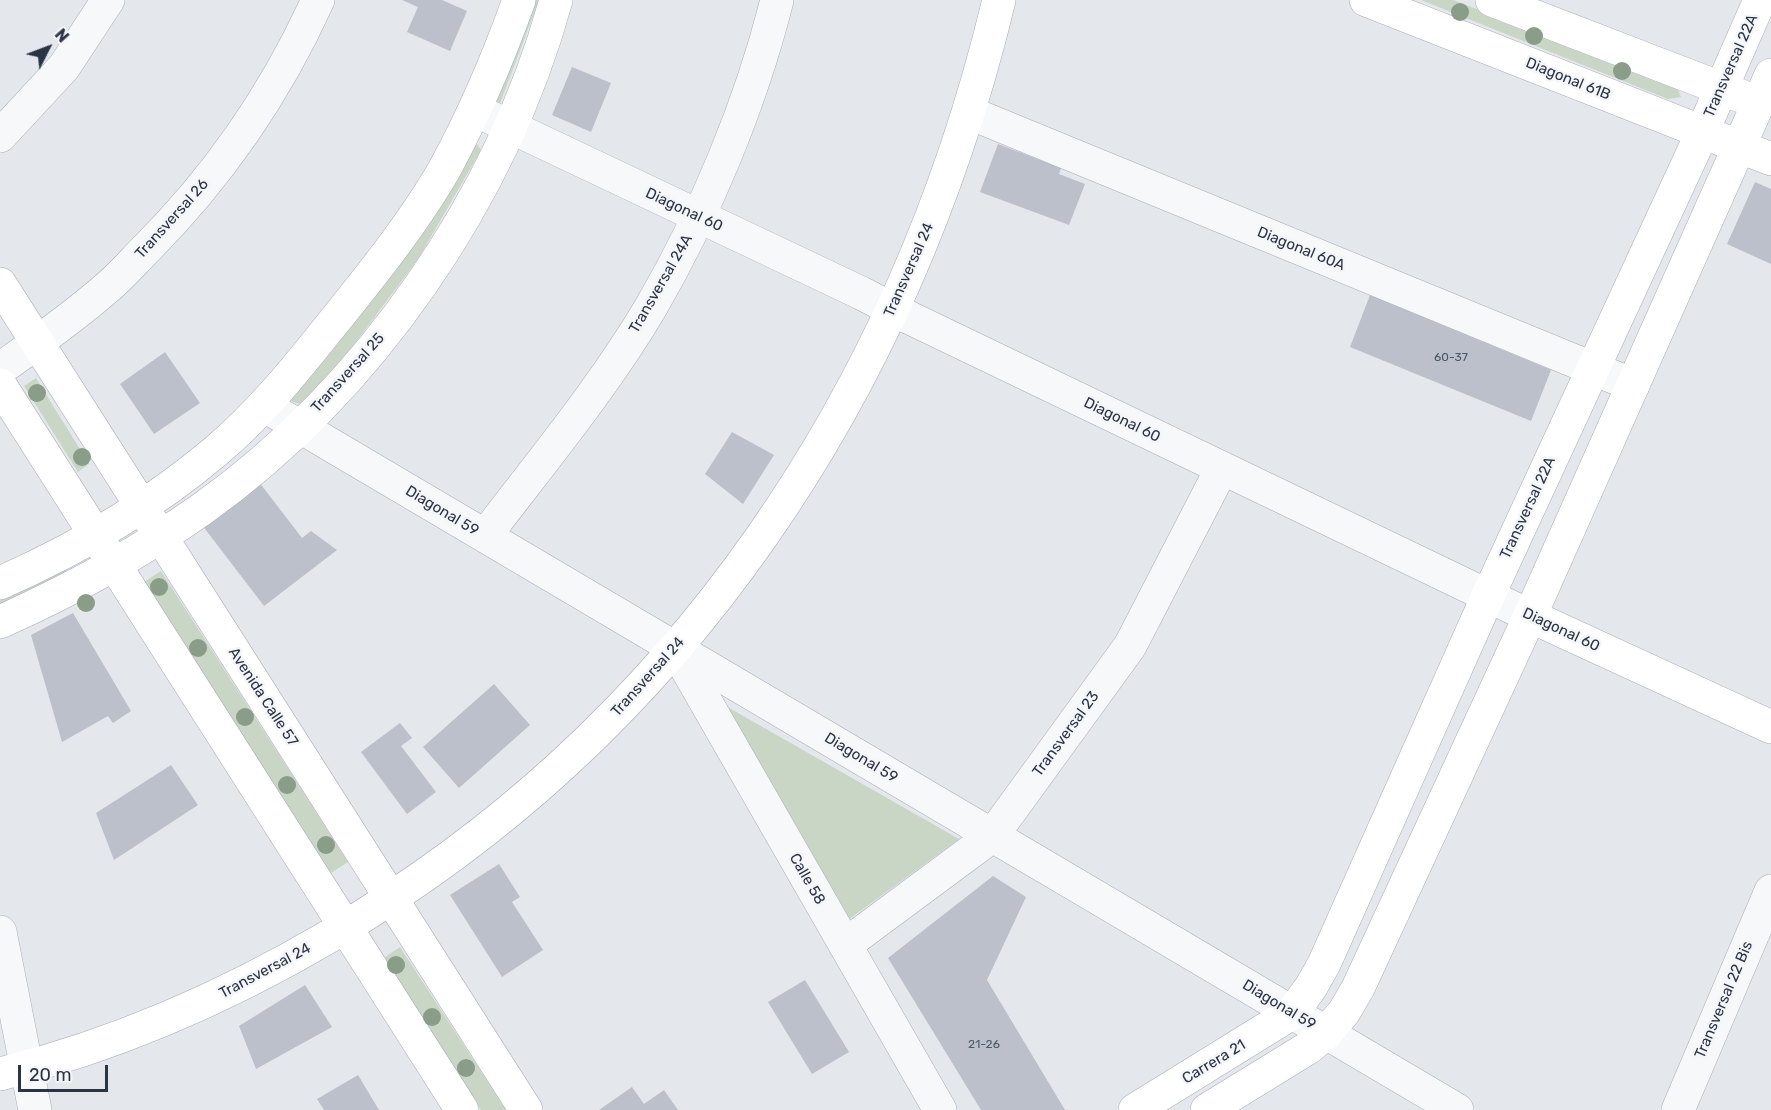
<!DOCTYPE html>
<html>
<head>
<meta charset="utf-8">
<style>
  body { margin:0 }
  #map { position:relative; width:1771px; height:1110px; overflow:hidden; background:#e4e7ec; font-family:Rubik,sans-serif }
  canvas { display:block }
  .north { position:absolute; left:18px; top:18px; width:60px; height:60px; -webkit-text-stroke:4px #f4f6f9; paint-order:stroke; rotate:48deg; font-size:16px; font-weight:700; line-height:24px; text-align:center; color:#2b3445 }
  .north::after { content:''; display:block; margin:auto; width:21px; height:27px; background:#2b3445; clip-path:polygon(50% 0,100% 100%,50% 72%,0 100%) }
  .scale { position:absolute; left:18px; top:1065px; width:90px; height:27px; box-sizing:border-box; border:3px solid #2b3445; border-top:0; padding-left:8px; font-size:18px; line-height:21px; white-space:nowrap; color:#2b3445; -webkit-text-stroke:4px #f4f6f9; paint-order:stroke }
</style>
</head>
<body>
<div id="map">
<canvas width="1771" height="1110"></canvas>
<div class="north">N</div>
<div class="scale">20 m</div>
</div>
<script>
const c = document.querySelector('canvas').getContext('2d');
c.lineJoin = 'round';
function fillPath(path, color) { c.fillStyle = color; c.fill(path, 'evenodd'); }
function stroke(path, color, width, dash) { c.strokeStyle = color; c.lineWidth = width; c.lineCap = dash ? 'butt' : 'round'; c.setLineDash(dash || []); c.stroke(path); }
function drawText(font, color, halo, rows, align = 'center') {
  c.font = font + ' Rubik,sans-serif'; c.lineWidth = 5; c.setLineDash([]); c.textBaseline = 'middle'; c.strokeStyle = halo; c.fillStyle = color; for (const [text, x, y, turn = 0] of rows) {
    c.save(); c.translate(x, y); c.rotate((+turn || 0) * Math.PI / 180); c.textAlign = isNaN(turn) ? turn : align; if (halo) c.strokeText(text, 0, 0); c.fillText(text, 0, 0); c.restore();
  }
}
fillPath(new Path2D(`
  M525,0H539L496,114H490Z
  M1421,0H1453L1676,85L1681,97L1668,99Z
  M474,140L481,150L418,259L353,346L303,405L291,401L287,393Z
  M36,378L89,464L78,472L24,386Z
  M61,566L66,570L64,576L0,605V593Z
  M161,571L348,862L331,873L144,582Z
  M717,701L959,839L848,920Z
  M400,947L506,1110H481L382,959Z`), '#c9d6c5');
fillPath(new Path2D(`
  M402,0H442L467,11L450,51L407,32L418,7Z
  M572,67L611,83L591,132L552,115Z
  M998,144L1061,168L1059,174L1085,184L1069,225L980,192Z
  M1755,182L1771,189V264L1727,244Z
  M1370,295L1551,370L1531,421L1350,347Z
  M165,352L200,403L154,434L120,384Z
  M732,432L774,455L743,504L705,474Z
  M259,482L302,538L311,531L337,550L264,606L202,525Z
  M73,613L131,711L113,723L108,716L62,742L31,635Z
  M494,684L530,725L459,788L423,747Z
  M400,723L412,738L401,746L436,792L407,814L361,752Z
  M171,765L198,805L114,860L96,813Z
  M499,864L520,897L512,902L543,950L502,977L450,895Z
  M993,876L1026,897L987,980L1065,1110H981L888,958Z
  M805,980L849,1052L812,1074L768,1002Z
  M305,985L332,1027L256,1069L239,1026Z
  M358,1075L379,1110H324L317,1099Z
  M632,1087L644,1104L664,1090L678,1110H599Z`), '#bbc0ca');
const street = new Path2D(`
  M475,110L861,293L910,318L1530,616
  M970,113L1633,385
  M0,136L64,67L108,0
  M0,369C37,343 75,316 109,286C122,275 133,262 145,250C218,177 275,95 318,0
  M265,406L1457,1110
  M485,536C542,461 603,388 651,307C705,214 751,104 777,0
  M676,650L940,1110
  M0,932L35,1110
  M845,945L992,836L1130,646L1222,468
  M1678,1110L1771,891`);
const secondary = new Path2D(`
  M1366,0L1771,159
  M1492,0L1741,96
  M0,284L526,1110
  M0,385L462,1110
  M0,583C77,549 151,506 216,451C260,414 296,369 332,324C370,277 414,222 444,170C474,115 498,59 519,0
  M1530,616L1771,727
  M0,622C71,590 138,554 202,509C370,389 501,199 556,0
  M0,1074C117,1045 224,998 328,937C680,732 905,392 999,0
  M1135,1110L1292,1013L1311,987L1324,964L1488,596L1697,144L1760,0
  M1207,1110L1308,1048L1326,1033L1344,1012L1358,988L1530,616L1771,75`);
stroke(street, '#a9aeb7', 34);
stroke(secondary, '#a9aeb7', 34);
stroke(street, '#f7f8fa', 33);
stroke(secondary, '#fff', 33);
c.fillStyle = '#899d89';
for (const [x, y] of [
  [1460,12],
  [1534,36],
  [1622,71],
  [37,393],
  [82,457],
  [159,587],
  [86,603],
  [198,648],
  [245,717],
  [287,785],
  [326,845],
  [396,965],
  [432,1017],
  [466,1068]
]) { c.beginPath(); c.arc(x, y, 9, 0, 2 * Math.PI); c.fill(); }
drawText('12px', '#4f5766', null, [
  ["60-37",1451,358],
  ["21-26",984,1045]
]);
drawText('15px', '#2b3445', '#f4f6f9', [
  ["Transversal 22A",1731,66,-66],
  ["Diagonal 61B",1568,79,22],
  ["Diagonal 60",684,210,25],
  ["Transversal 26",172,219,-48],
  ["Diagonal 60A",1301,249,22],
  ["Transversal 24",909,270,-66],
  ["Transversal 24A",661,284,-60],
  ["Transversal 25",348,373,-48],
  ["Diagonal 60",1122,420,26],
  ["Transversal 22A",1528,508,-65],
  ["Diagonal 59",442,511,31],
  ["Diagonal 60",1561,630,25],
  ["Transversal 24",648,677,-48],
  ["Avenida Calle 57",263,697,57],
  ["Transversal 23",1066,734,-54],
  ["Diagonal 59",861,758,31],
  ["Calle 58",807,879,60],
  ["Transversal 24",265,971,-28],
  ["Transversal 22 Bis",1724,1000,-67],
  ["Diagonal 59",1279,1005,31],
  ["Carrera 21",1214,1062,-31]
]);
</script>
</body>
</html>
